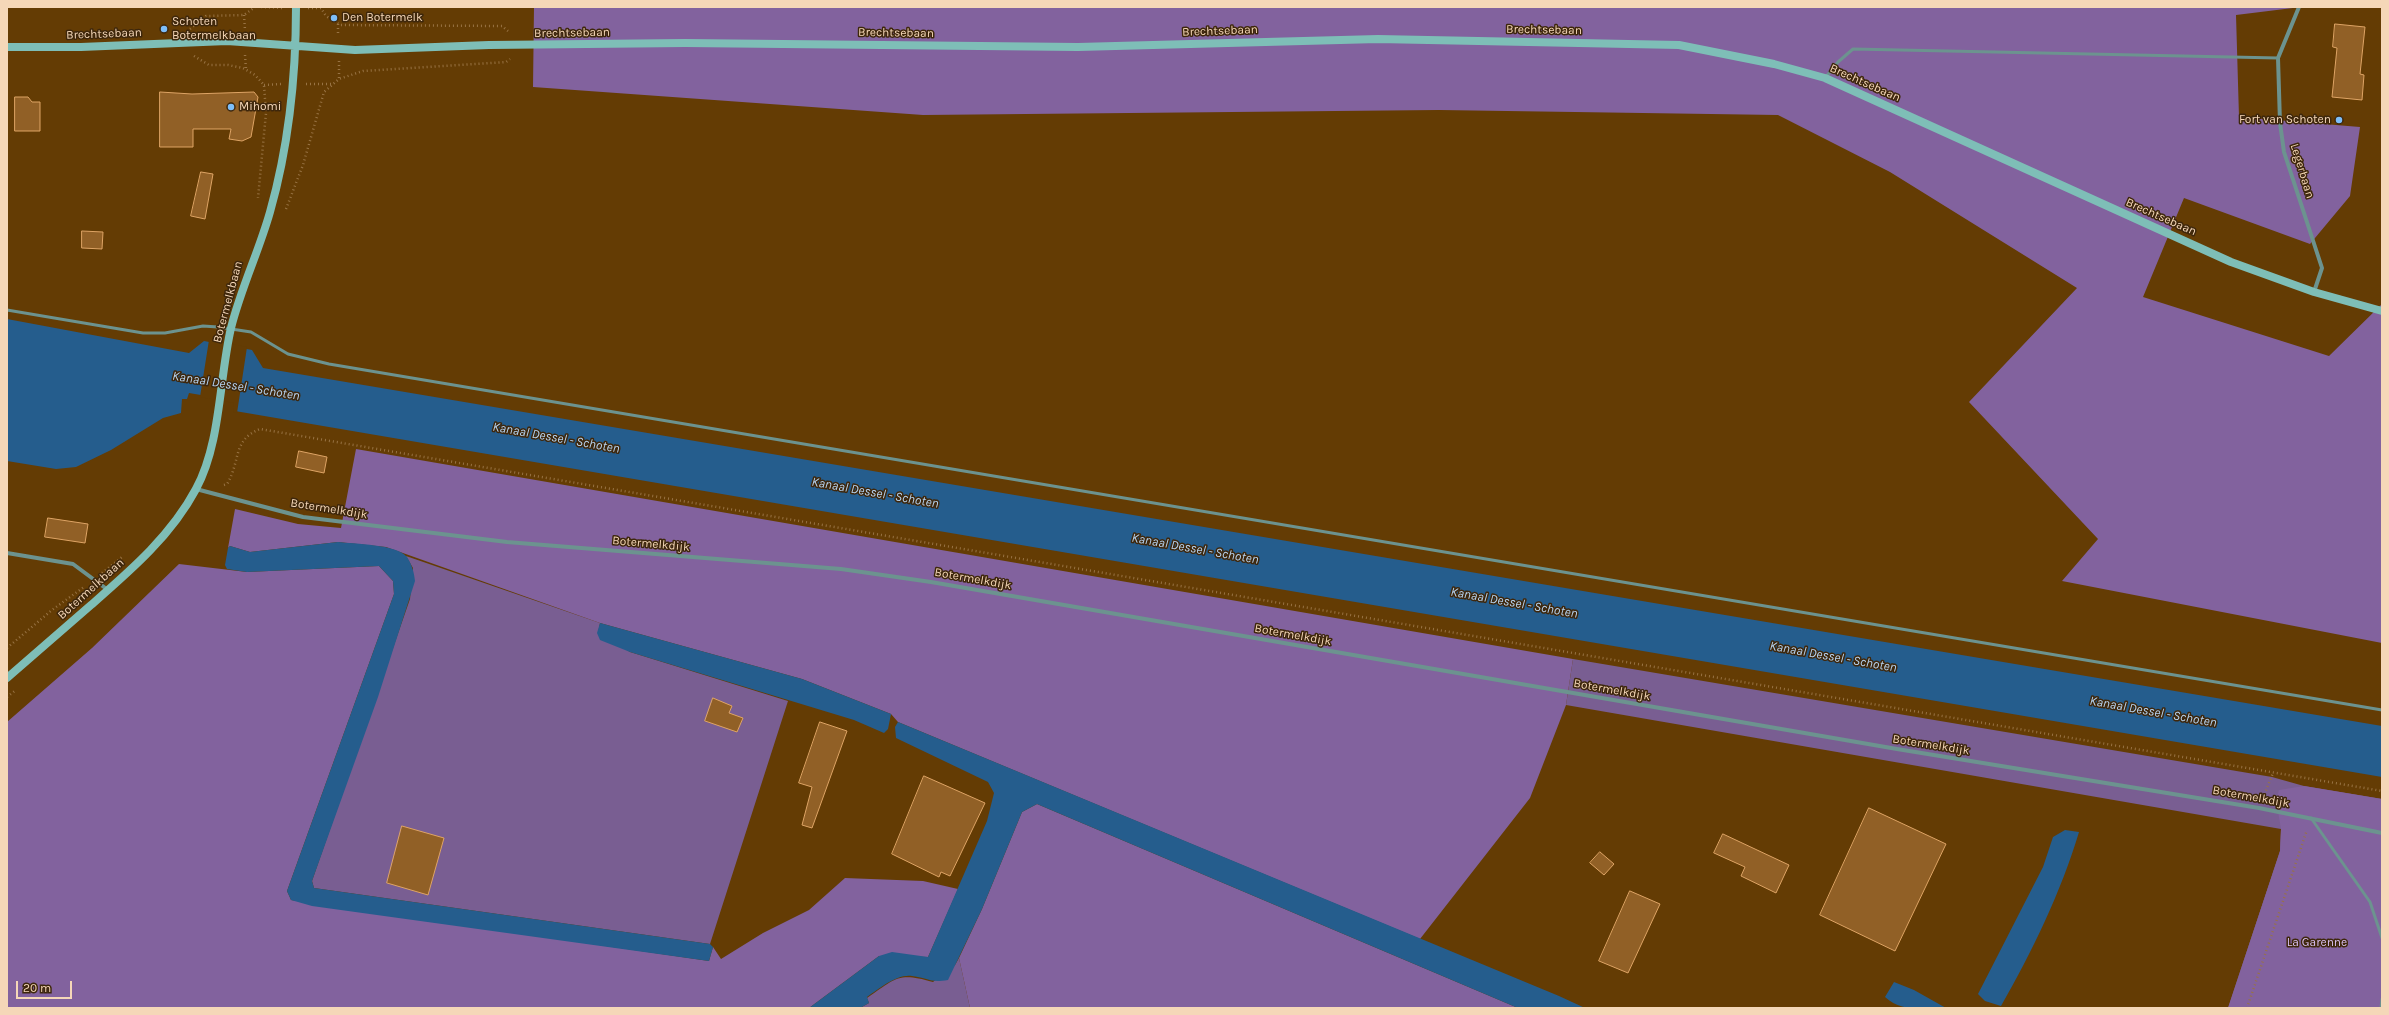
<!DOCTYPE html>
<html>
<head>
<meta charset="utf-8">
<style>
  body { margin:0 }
  #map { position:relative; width:2389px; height:1015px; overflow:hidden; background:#643c04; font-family:Karla,sans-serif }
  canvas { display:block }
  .frame { position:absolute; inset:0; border:8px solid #f5d7b8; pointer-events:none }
  .scale { position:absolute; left:16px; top:981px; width:56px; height:18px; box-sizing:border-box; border:2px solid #f5d7b8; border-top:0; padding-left:5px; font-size:12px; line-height:14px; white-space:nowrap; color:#f5d7b8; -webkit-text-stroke:3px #3e270c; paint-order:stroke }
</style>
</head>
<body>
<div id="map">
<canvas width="2389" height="1015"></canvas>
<div class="frame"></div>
<div class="scale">20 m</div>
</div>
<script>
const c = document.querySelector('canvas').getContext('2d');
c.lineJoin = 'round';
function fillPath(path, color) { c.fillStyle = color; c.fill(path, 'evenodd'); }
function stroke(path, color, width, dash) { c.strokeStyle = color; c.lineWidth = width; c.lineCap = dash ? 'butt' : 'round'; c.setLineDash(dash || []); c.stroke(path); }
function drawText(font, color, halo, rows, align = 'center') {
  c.font = font + ' Karla,sans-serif'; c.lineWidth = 3; c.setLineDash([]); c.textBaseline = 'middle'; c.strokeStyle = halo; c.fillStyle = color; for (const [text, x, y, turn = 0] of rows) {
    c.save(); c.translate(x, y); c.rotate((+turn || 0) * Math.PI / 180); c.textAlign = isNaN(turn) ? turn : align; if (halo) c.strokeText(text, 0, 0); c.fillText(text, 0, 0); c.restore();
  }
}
fillPath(new Path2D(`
  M406,556L600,623L598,633L630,652L788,701L710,944L314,888L312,881L410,599L413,568Z
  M1573,659L2272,777L2304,786L2382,799L2228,1008L2280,851L2281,829L1566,705Z
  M959,958L970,1008H860L869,1003L867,998C896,978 898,972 933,982L955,965Z`), '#795e92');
fillPath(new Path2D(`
  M534,7H2301L2236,15L2239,117L2360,127L2350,196L2310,244L2184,198L2143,297L2329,356L2382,304V643L2062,581L2098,539L1969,402L2077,288L1890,172L1778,115L1439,110L923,115L533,87Z
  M356,449L1573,659L1566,705L1530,798L1420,939L898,722L891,714L802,679L600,623L386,547L338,542L250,552L230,546L228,548L235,509L298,524L341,528Z
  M179,564L247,572L379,566L393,581L394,594L287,891L291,900L709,961L713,947L721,959L763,933L809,910L845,878L923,881L958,889L928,957L879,956L809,1008H7V722L92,648Z
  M2304,786L2382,799V1008H2228L2280,851L2281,829L2276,800L2279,790Z
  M1037,804L1518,1008H970L959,958L982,909L1022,812Z`), '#82629e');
fillPath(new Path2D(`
  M7,319L189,353L204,341L252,350L263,368L2382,726V777L235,411L236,401L189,393L187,399H182L181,413L163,418L111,450L76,467L56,469L7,461Z
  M338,542C354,544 397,544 407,557C412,565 414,572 415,581L378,697L312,881L314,888L710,944L713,947L709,961L312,906L291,900L287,891L394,594L393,581L379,566L247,572L227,569L225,565L228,548L230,546L250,552Z
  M600,623L802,679L891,714L888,729L884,733L854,720L630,652L600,640L597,633Z
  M898,722L1559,996L1585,1008H1518L1037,804L1022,812L982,909L948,980C929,983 929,978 912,976C896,974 879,989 867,997L869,1003L860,1008H809L879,956L892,952L928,957L987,821L994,793L988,782L896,738L895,727Z
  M2065,830L2079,832C2061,892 2032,952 2001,1006L1985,1001L1978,994L2043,867L2053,837Z
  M1894,982L1914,990L1946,1008C1925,1008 1902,1013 1885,997Z`), '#255d8d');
fillPath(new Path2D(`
  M209,340L247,347L237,413L233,412L234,403L200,397Z`), '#643c04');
const building = new Path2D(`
  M2335,24L2365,27L2360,74L2364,75L2362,100L2332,97L2337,48L2333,47Z
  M160,92L192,94L254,92L258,97L251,137L242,141L229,139L231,129H193V147H160Z
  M15,97H28L32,102H40V131H15Z
  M201,172L213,174L205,219L191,216Z
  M82,231L103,232L102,249L82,248Z
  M299,451L327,457L324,473L296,467Z
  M48,518L88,524L85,543L45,537Z
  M713,698L732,706L729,713L743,718L737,732L705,721Z
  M820,722L847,731L812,828L802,825L812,787L799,783Z
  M924,776L985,803L950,876L941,872L939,877L892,854Z
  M1869,808L1946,844L1895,951L1820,915Z
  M402,826L444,838L428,895L387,883Z
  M1723,834L1789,865L1776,893L1741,876L1745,867L1714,853Z
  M1600,852L1614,864L1604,875L1590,863Z
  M1630,891L1660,904L1628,973L1599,961Z`);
fillPath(building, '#916026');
stroke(building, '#dea465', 1);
stroke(new Path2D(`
  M261,7L283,8
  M308,8H321L326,16L340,25L502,26L508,31
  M244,15L245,30
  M338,24V36
  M190,29L206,16L244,15L255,7
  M245,55L246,69
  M194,56L209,65H228L243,68L255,75L264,85L266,113L258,198
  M339,61V79
  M306,84H331
  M264,85L281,84
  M286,209L303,165L324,92L339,79L363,71L506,62L510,59
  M224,485L227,484C241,461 232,440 260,429L2382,791
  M102,573L122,557
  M7,648L52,610L84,587
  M7,697L16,690
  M2263,798L2273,773
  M2247,1008L2307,830`), '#987344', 2.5, [1, 3]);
stroke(new Path2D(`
  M1825,78L1838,62L1853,49L2278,58
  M7,310L143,333H165L203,326L218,327L251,332L288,354L329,364L2382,710
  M2311,818L2370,902L2382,938
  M2381,1008L2382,999`), '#6c938f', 3);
stroke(new Path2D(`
  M2299,7L2278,58L2280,123L2284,152L2322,268L2314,292
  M196,489L303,517L507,542L841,569L931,582L1897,749L2259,808L2382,833
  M7,553L73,564L108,590`), '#6c938f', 4);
stroke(new Path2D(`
  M7,47H81L227,41L355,50L489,45L685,43L1078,47L1378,39L1679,45L1774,64L1825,78L2231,262L2314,292L2382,311
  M7,678C35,654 63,629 91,605C130,571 171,536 196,489C221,443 219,379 231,328C241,288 259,251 270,212C289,145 296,76 296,7`), '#7ebeb7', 8);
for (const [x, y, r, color] of [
  [334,18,4,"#7dbef9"],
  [164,29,4,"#7dbef9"],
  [231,107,4,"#7dbef9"],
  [2339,120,4,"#7dbef9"]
]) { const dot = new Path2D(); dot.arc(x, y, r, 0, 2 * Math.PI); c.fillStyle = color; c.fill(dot); stroke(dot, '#3e270c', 1.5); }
drawText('12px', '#f5d7b8', '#3e270c', [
  ["Den Botermelk",342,18],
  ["Schoten",172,22],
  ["Botermelkbaan",172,36],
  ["Mihomi",239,107],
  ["Fort van Schoten",2331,120,"right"]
], 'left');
drawText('12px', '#f5d7b8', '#3e270c', [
  ["Brechtsebaan",1544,30,1],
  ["Brechtsebaan",1220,31,-2],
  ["Brechtsebaan",572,33,-1],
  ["Brechtsebaan",896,33,1],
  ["Brechtsebaan",104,34,-2],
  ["Brechtsebaan",1865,83,24],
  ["Legerbaan",2302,171,73],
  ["Brechtsebaan",2161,217,24],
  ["Botermelkbaan",228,302,-75],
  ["Botermelkdijk",329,509,9],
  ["Botermelkdijk",651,544,5],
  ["Botermelkdijk",973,579,10],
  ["Botermelkbaan",91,589,-42],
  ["Botermelkdijk",1293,635,10],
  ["Botermelkdijk",1612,690,10],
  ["Botermelkdijk",1931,745,9],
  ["Botermelkdijk",2251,797,10]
]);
drawText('12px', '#dbc1f5', '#3e270c', [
  ["La Garenne",2317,943]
]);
drawText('italic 13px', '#b7d4f1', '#3e270c', [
  ["Kanaal Dessel - Schoten",236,386,9],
  ["Kanaal Dessel - Schoten",556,438,10],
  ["Kanaal Dessel - Schoten",875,493,10],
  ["Kanaal Dessel - Schoten",1195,549,10],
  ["Kanaal Dessel - Schoten",1514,603,10],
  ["Kanaal Dessel - Schoten",1833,657,10],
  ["Kanaal Dessel - Schoten",2153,712,10]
]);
</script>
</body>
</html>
